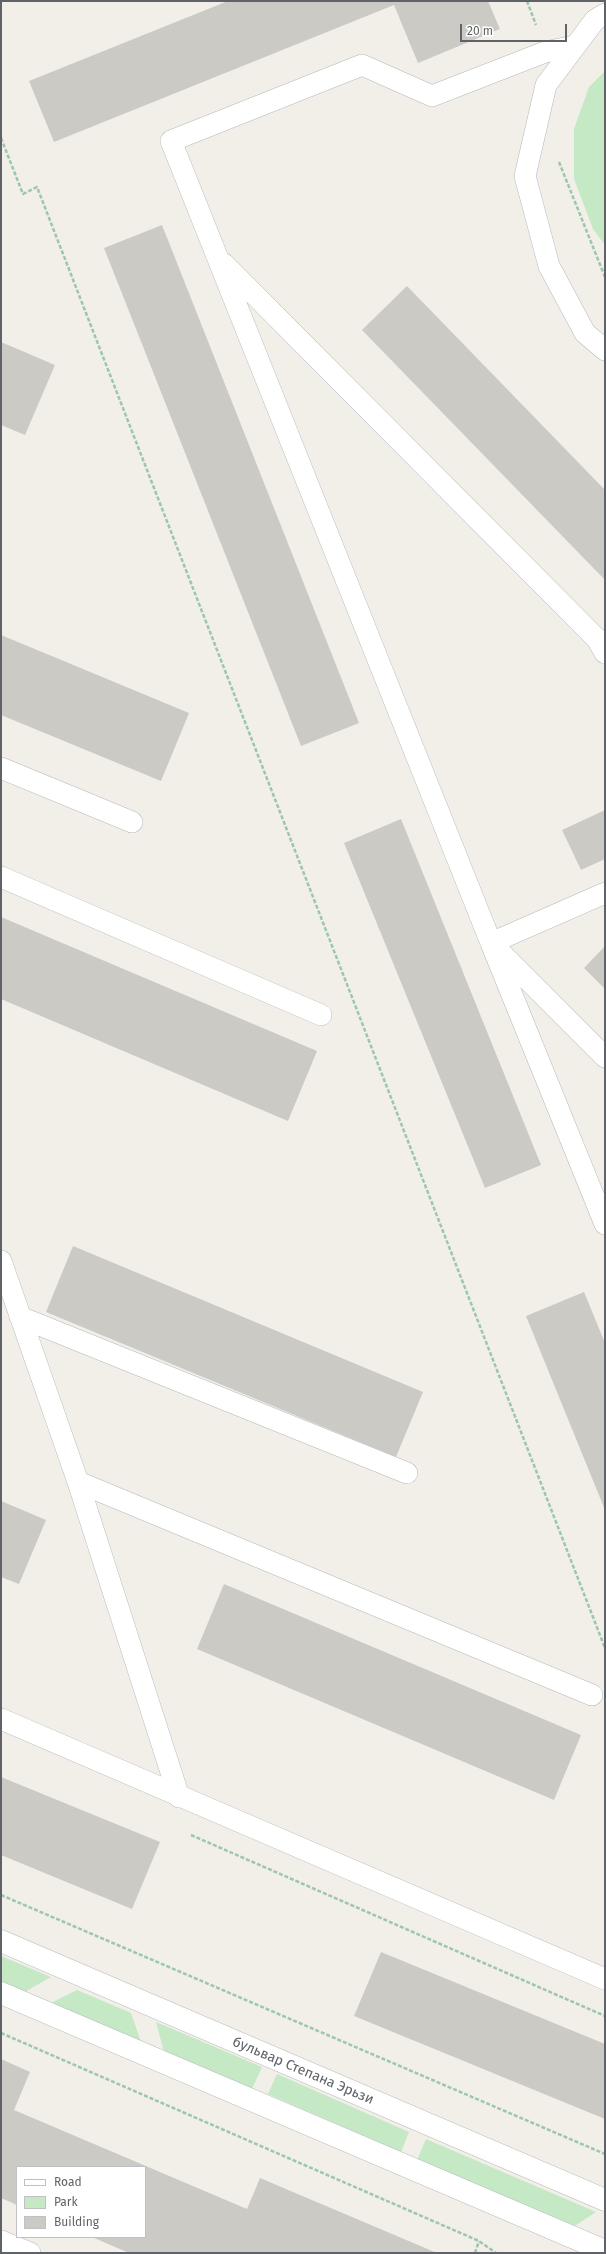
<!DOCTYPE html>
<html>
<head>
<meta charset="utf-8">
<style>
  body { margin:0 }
  #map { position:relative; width:606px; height:2254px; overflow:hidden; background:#f1efe8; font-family:"Fira Sans",sans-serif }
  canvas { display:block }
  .frame { position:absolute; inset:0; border:2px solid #5f6368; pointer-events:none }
  .legend { position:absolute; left:16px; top:2166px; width:130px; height:72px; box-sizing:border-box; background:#fff; border:1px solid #bfc1c3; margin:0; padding:5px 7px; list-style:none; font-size:12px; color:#5f6368 }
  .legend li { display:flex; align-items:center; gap:8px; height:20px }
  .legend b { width:20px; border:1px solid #bfc1c3 }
  .scale { position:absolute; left:460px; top:24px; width:107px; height:18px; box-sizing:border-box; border:2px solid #5f6368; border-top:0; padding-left:5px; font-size:12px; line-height:14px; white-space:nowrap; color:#5f6368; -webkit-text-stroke:3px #fff; paint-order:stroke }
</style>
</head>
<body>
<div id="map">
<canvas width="606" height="2254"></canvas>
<div class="frame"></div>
<ul class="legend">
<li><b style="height:5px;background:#fff"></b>Road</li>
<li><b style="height:11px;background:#c5e8c5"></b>Park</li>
<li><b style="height:11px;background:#cccac5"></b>Building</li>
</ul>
<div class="scale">20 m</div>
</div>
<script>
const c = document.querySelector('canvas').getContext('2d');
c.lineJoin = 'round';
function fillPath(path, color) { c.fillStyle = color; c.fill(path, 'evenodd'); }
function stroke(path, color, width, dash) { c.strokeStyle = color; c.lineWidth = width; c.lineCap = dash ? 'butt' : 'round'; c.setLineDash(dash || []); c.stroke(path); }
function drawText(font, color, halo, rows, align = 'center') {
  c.font = font + ' "Fira Sans",sans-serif'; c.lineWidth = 3.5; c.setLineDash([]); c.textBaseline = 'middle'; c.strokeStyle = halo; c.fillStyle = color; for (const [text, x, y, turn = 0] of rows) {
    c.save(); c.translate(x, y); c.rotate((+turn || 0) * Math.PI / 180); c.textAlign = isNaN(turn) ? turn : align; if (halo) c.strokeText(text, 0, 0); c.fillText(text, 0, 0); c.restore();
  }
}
fillPath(new Path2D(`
  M605,71V245L593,229L574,179V129L589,87Z
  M1,1956L51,1977L21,1994L1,1986Z
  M77,1990L131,2013L141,2042L49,2004Z
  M156,2022L262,2067L252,2089L164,2052Z
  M277,2074L409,2132L401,2152L268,2094Z
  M426,2139L596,2212L573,2227L417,2160Z`), '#c5e8c5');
fillPath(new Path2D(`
  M228,1H488L500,29L418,63L394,5L54,142L29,81Z
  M162,225L359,723L301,746L104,248Z
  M407,286L605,490V580L362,330Z
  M1,342L55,365L25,435L1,425Z
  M1,635L189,713L161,781L1,715Z
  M605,810V859L581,870L562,830Z
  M401,819L541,1165L485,1188L344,843Z
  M1,917L317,1051L288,1121L1,999Z
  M605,946V989L584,968Z
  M73,1246L423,1392L396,1457L46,1312Z
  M584,1292L605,1343V1510L526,1316Z
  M1,1501L46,1520L19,1584L1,1577Z
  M224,1584L581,1735L554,1800L197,1649Z
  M1,1777L160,1842L132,1909L1,1855Z
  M381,1952L605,2044V2119L354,2016Z
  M1,2059L30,2072L14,2110L247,2209L260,2178L437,2253H129L92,2237H145V2167H17V2205L1,2198Z`), '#cccac5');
const lane = new Path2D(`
  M605,14L595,20L546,85L525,176L549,266L585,333L605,350
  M575,46L545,52L432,96L362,65L171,141L491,943L605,893
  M224,264L597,639L605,653
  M1,768L132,822
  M1,877L321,1015
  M491,943L605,1224
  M498,950L605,1057
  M1,1261L78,1482L179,1797
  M20,1317L407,1473
  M78,1482L592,1695
  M1,1719L605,1979
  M1,2241L30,2253`);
const street = new Path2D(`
  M1,1941L605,2200
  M1,1993L605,2251`);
stroke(lane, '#b5b8bc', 22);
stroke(street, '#b5b8bc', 23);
stroke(new Path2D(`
  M527,1L536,25
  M1,138L23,194L37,187L605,1648
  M559,162L605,277
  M191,1835L605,2016
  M1,1895L605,2154
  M1,2033L479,2241L496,2253
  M475,2253L479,2241`), '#9cc7a9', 2.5, [4, 2]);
stroke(lane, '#fff', 21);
stroke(street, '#fff', 22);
drawText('14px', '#5f6368', '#fff', [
  ["бульвар Степана Эрьзи",303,2071,23]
]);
</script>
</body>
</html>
